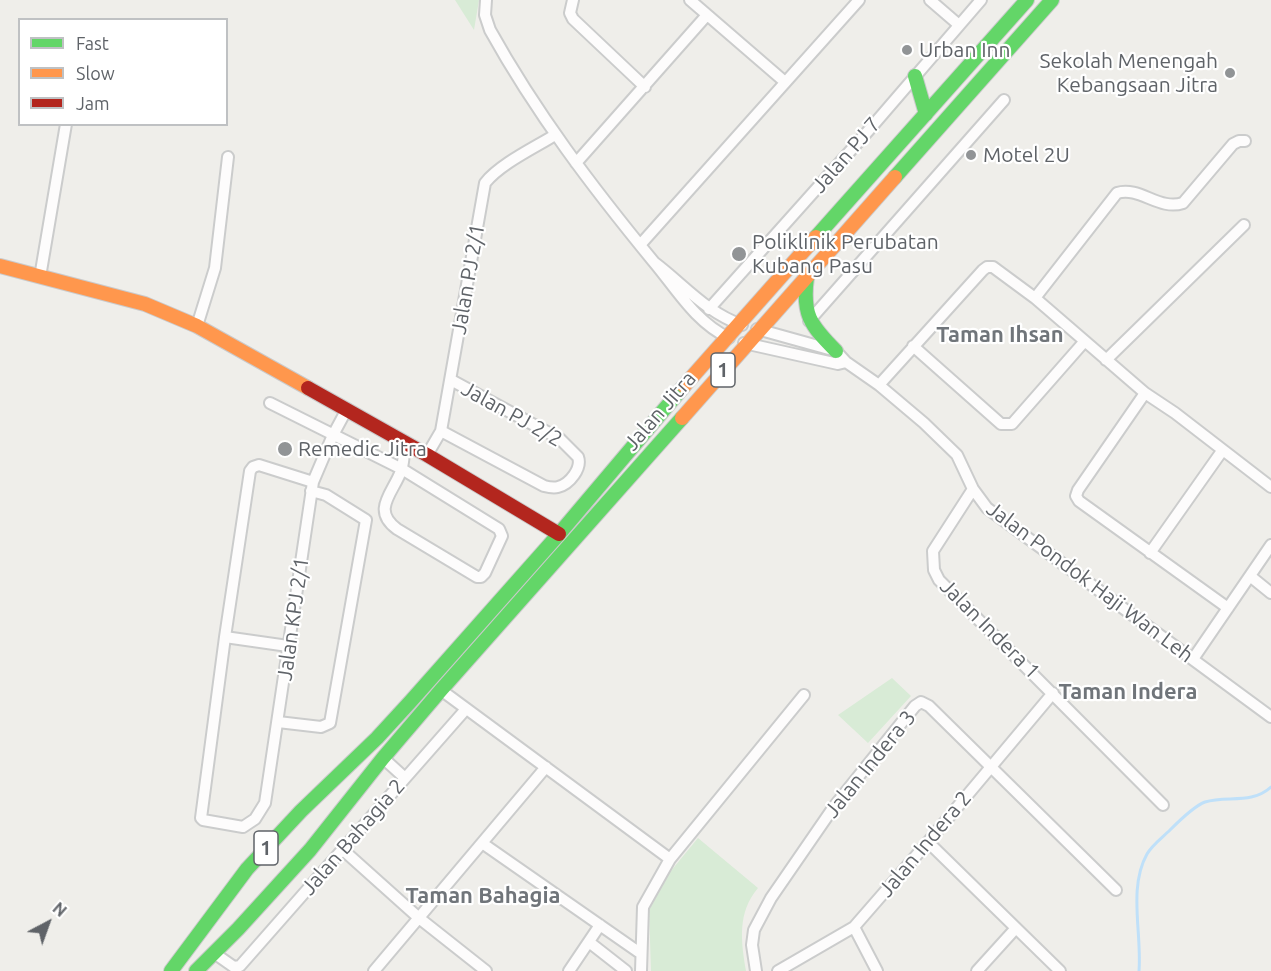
<!DOCTYPE html>
<html>
<head>
<meta charset="utf-8">
<style>
  body { margin:0 }
  #map { position:relative; width:1271px; height:971px; overflow:hidden; background:#efeeea; font-family:Ubuntu,sans-serif }
  canvas { display:block }
  .legend { position:absolute; left:18px; top:18px; width:210px; height:108px; box-sizing:border-box; background:#fff; border:2px solid #bfc1c3; margin:0; padding:8px 10px; list-style:none; font-size:18px; color:#5f6368 }
  .legend li { display:flex; align-items:center; gap:12px; height:30px }
  .legend b { width:30px; border:2px solid #bfc1c3 }
  .north { position:absolute; left:18px; top:893px; width:60px; height:60px; -webkit-text-stroke:4px #fff; paint-order:stroke; rotate:41deg; font-size:16px; font-weight:700; line-height:24px; text-align:center; color:#5f6368 }
  .north::after { content:''; display:block; margin:auto; width:21px; height:27px; background:#5f6368; clip-path:polygon(50% 0,100% 100%,50% 72%,0 100%) }
</style>
</head>
<body>
<div id="map">
<canvas width="1271" height="971"></canvas>
<ul class="legend">
<li><b style="height:8px;background:#63d668"></b>Fast</li>
<li><b style="height:8px;background:#ff974d"></b>Slow</li>
<li><b style="height:8px;background:#b3261e"></b>Jam</li>
</ul>
<div class="north">N</div>
</div>
<script>
const c = document.querySelector('canvas').getContext('2d');
c.lineJoin = 'round';
function fillPath(path, color) { c.fillStyle = color; c.fill(path, 'evenodd'); }
function stroke(path, color, width, dash) { c.strokeStyle = color; c.lineWidth = width; c.lineCap = dash ? 'butt' : 'round'; c.setLineDash(dash || []); c.stroke(path); }
function drawText(font, color, halo, rows, align = 'center') {
  c.font = font + ' Ubuntu,sans-serif'; c.lineWidth = 4.5; c.setLineDash([]); c.textBaseline = 'middle'; c.strokeStyle = halo; c.fillStyle = color; for (const [text, x, y, turn = 0] of rows) {
    c.save(); c.translate(x, y); c.rotate((+turn || 0) * Math.PI / 180); c.textAlign = isNaN(turn) ? turn : align; if (halo) c.strokeText(text, 0, 0); c.fillText(text, 0, 0); c.restore();
  }
}
fillPath(new Path2D(`
  M455,0H479L474,30Z
  M892,678L911,696L868,743L838,715Z
  M698,838L758,888C737,913 741,941 746,971H651L649,910L670,872Z`), '#d8ebd6');
stroke(new Path2D(`
  M1139,971C1142,933 1128,888 1147,854C1152,845 1163,837 1170,830C1178,822 1194,806 1205,802C1227,795 1251,805 1271,787`), '#bfe0f9', 3);
const street = new Path2D(`
  M486,0L485,15L490,30C536,113 593,188 653,261C676,288 695,322 729,338
  M573,0L570,13L573,19L645,87
  M690,0L785,82
  M930,0L959,25
  M576,163L707,15
  M640,245L859,0
  M655,263C684,285 707,313 742,325
  M40,277L66,124
  M1035,298L1117,193C1140,186 1159,211 1183,203L1233,144L1239,141H1245
  M709,309L869,130L981,0
  M809,321L1004,100
  M197,326L215,268L228,157
  M757,329L836,351L846,362L879,385L924,423L957,455L973,489L987,508L1271,717
  M744,343L838,364L846,362
  M913,346L1001,424H1012L1084,342
  M1106,360L1244,225
  M879,385L983,270L987,267H993L1035,298L1145,393L1175,413L1271,487
  M1145,393L1078,490L1076,496L1079,501L1228,608
  M270,403L402,469L499,529L502,536L485,573L481,577H477L397,529C371,510 393,493 401,471C404,462 404,452 405,442
  M441,431L544,486C548,487 554,488 558,487C570,484 582,468 578,457L560,439L451,380
  M427,455L441,431L485,183C500,164 534,148 555,135
  M313,482L259,465L253,467L250,471L225,637L201,818L203,820L243,827L255,819L265,803L313,482L333,435L347,409
  M973,489L933,551L934,570L939,580L1163,805
  M1150,553L1222,451
  M1250,576L1271,593
  M225,637L288,646
  M1193,659L1271,545
  M441,690L670,859
  M278,722L321,727L330,723L366,520L326,495L311,491
  M383,758L405,778
  M928,842L1060,971
  M482,843L640,953
  M342,849L419,918L486,971
  M854,927L877,971
  M589,942L626,971
  M214,953L234,967L240,966L466,709
  M374,971L546,767
  M569,971L600,925
  M641,971L643,907L670,859L804,695
  M756,971L752,945L754,930L771,898L833,808L915,706L921,702L929,706L1116,890
  M778,971L854,927L928,842L1053,693
  M977,971L1016,928`);
const fast = new Path2D(`
  M915,76L926,114
  M895,177L1052,0
  M816,237L1027,0
  M807,277C802,314 810,325 836,351
  M171,971L247,869L301,811L377,738L411,701L559,534L684,386
  M196,971L238,929L310,850L383,758L441,690L682,418`);
const slow = new Path2D(`
  M0,266L145,304L197,326L308,388
  M684,386L816,237
  M682,418L895,177`);
const jam = new Path2D(`
  M308,388L427,455L559,534`);
stroke(street, '#cbcccc', 14);
stroke(fast, '#cacacb', 16);
stroke(slow, '#cacacb', 16);
stroke(jam, '#cacacb', 16);
stroke(street, '#fdfcfc', 10);
stroke(fast, '#63d668', 14);
stroke(slow, '#ff974d', 14);
stroke(jam, '#b3261e', 14);
for (const [x, y, r, color] of [
  [907,50,6,"#919496"],
  [1230,73,6,"#919496"],
  [971,155,6,"#919496"],
  [739,254,8,"#919496"],
  [285,449,8,"#919496"]
]) { const dot = new Path2D(); dot.arc(x, y, r, 0, 2 * Math.PI); c.fillStyle = color; c.fill(dot); stroke(dot, '#fff', 2); }
for (const [x, y, w] of [
  [723,370,24],
  [266,848,24]
]) { const box = new Path2D(); box.roundRect(x - w / 2, y - 17, w, 34, 4.5); c.fillStyle = '#fff'; c.fill(box); stroke(box, '#5f6368', 1.5); }
drawText('bold 20px', '#5f6368', null, [
  ["1",723,370],
  ["1",266,848]
]);
drawText('21px', '#5f6368', '#fff', [
  ["Urban Inn",919,50],
  ["Sekolah Menengah",1218,61,"right"],
  ["Kebangsaan Jitra",1218,85,"right"],
  ["Motel 2U",983,155],
  ["Poliklinik Perubatan",752,242],
  ["Kubang Pasu",752,266],
  ["Remedic Jitra",298,449]
], 'left');
drawText('21px', '#5f6368', '#fff', [
  ["Jalan PJ 7",846,155,-49],
  ["Jalan PJ 2/1",468,279,-80],
  ["Jalan Jitra",660,411,-49],
  ["Jalan PJ 2/2",512,414,29],
  ["Jalan Pondok Haji Wan Leh",1090,582,37],
  ["Jalan KPJ 2/1",293,619,-82],
  ["Jalan Indera 1",990,629,45],
  ["Jalan Indera 3",870,764,-51],
  ["Jalan Bahagia 2",353,837,-49],
  ["Jalan Indera 2",925,844,-50]
]);
drawText('bold 22px', '#70757a', '#fff', [
  ["Taman Ihsan",1000,335],
  ["Taman Indera",1128,692],
  ["Taman Bahagia",483,896]
]);
</script>
</body>
</html>
